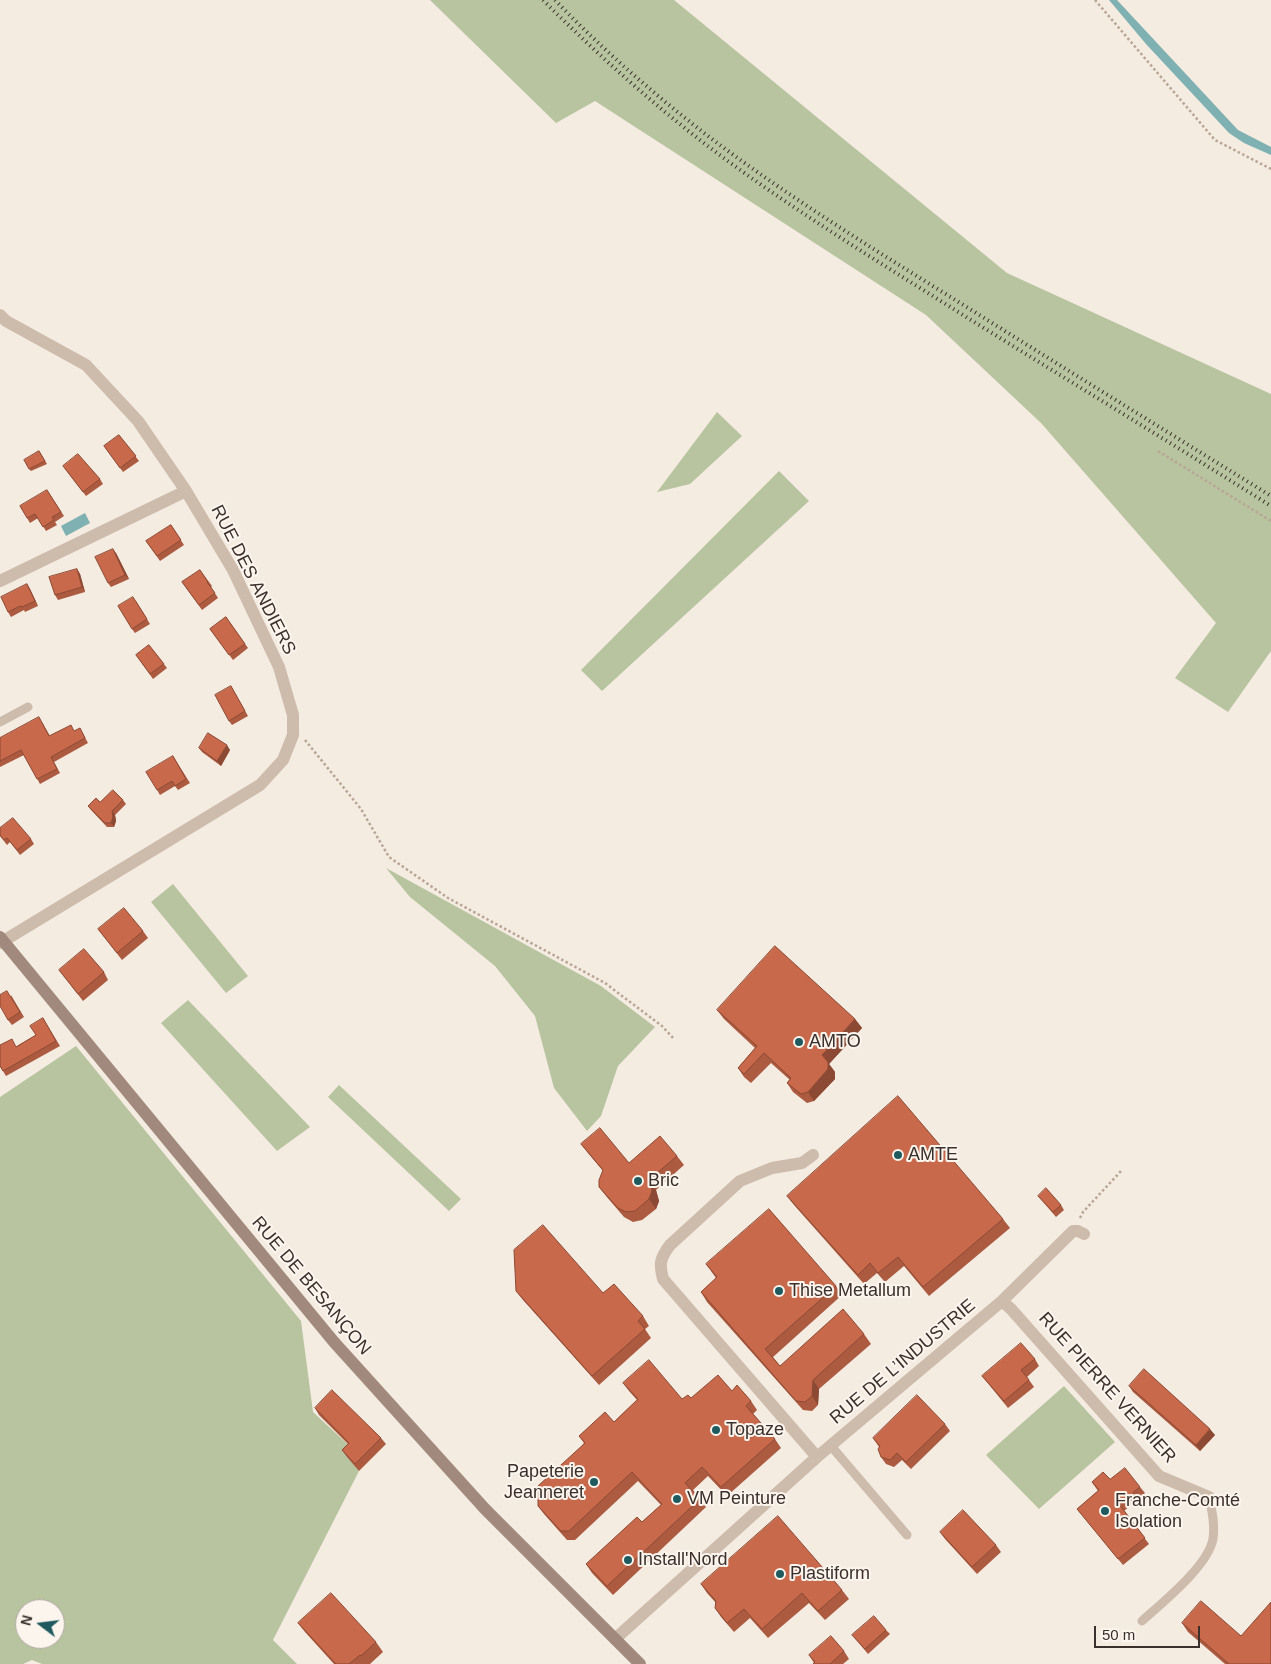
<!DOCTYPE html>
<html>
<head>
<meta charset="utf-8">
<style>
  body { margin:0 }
  #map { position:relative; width:1271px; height:1664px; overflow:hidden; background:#f4ebe1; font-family:Arial,sans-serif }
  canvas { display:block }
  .north { position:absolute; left:15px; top:1599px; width:50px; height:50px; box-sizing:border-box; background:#fbf5ee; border:1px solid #aea6a0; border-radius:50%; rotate:285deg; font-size:14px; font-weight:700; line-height:20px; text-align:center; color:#3b302b }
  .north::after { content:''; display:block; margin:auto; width:18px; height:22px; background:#1f5a5e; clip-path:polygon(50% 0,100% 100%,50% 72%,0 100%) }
  .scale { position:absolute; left:1094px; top:1626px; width:106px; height:22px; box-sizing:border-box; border:2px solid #3b302b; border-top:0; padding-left:6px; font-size:15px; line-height:18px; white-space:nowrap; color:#3b302b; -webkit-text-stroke:4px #fbf5ee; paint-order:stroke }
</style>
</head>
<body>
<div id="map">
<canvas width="1271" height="1664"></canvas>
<div class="north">N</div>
<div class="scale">50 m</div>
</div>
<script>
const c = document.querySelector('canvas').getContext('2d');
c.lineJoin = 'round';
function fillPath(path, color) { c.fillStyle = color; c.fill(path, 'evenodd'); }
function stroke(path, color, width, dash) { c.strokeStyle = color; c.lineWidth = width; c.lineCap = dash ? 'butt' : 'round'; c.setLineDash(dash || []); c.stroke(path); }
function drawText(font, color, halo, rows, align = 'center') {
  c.font = font + ' Arial,sans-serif'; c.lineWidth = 4; c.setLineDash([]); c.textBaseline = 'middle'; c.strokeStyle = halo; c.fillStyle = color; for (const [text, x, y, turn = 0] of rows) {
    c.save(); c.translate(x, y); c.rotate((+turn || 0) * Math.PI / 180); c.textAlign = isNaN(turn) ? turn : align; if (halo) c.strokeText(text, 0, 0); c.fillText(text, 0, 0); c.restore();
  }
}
fillPath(new Path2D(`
  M430,0H674L1007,273L1271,394V651L1228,712L1175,678L1216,623L1041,423L926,315L595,101L556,123Z
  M717,412L742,436L690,484L657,492Z
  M779,471L809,501L602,691L581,670Z
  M386,868L601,986L655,1027L618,1066L601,1116L587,1131L554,1088L535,1016L495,966L410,897Z
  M173,884L248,976L226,993L151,902Z
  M188,1000L310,1127L277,1151L161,1023Z
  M76,1046L301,1321L313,1412L354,1450L359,1471L273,1640L297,1664H42L32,1660L23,1664H0V1097ZM25,1609H55V1639H25Z
  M339,1085L461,1199L449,1211L328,1097Z
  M1064,1386L1115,1442L1039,1509L986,1455Z`), '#b8c4a0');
fillPath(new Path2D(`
  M1109,0H1117L1238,130L1271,147V155L1244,143L1229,133L1146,44Z
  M85,513L90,523L66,536L61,526Z`), '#7fb0b2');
stroke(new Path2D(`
  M1095,0L1215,140L1271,169
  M1158,451L1271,521
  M305,740L361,809L389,857L448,898L605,983L662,1026L674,1039
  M1080,1218L1083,1212L1122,1170`), '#b9a596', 2.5, [2.5, 2.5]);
stroke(new Path2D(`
  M0,722L28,707
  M831,1446L907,1535
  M1142,1621C1163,1602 1208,1566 1213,1539C1215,1524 1212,1511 1209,1497`), '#cdbbac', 9);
stroke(new Path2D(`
  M0,315L6,321L86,365L138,421L186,491L233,570L279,667L293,715V735L283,760L260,785L0,943
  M0,581L186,491
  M813,1155L802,1163L772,1168L740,1181L670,1245C660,1258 659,1264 663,1279L817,1457
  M1002,1301L1073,1231H1078L1084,1234
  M615,1639L817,1457L1002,1301L1011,1309L1159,1476L1209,1497`), '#cdbbac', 12);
stroke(new Path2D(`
  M0,937L334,1342L485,1509L640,1664`), '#a18a7d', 12);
stroke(new Path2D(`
  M543,0C599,56 658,109 721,156C801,215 887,267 971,320C1071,382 1171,443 1271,506
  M555,0C599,46 648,89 699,129C783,194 875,250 965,306C1067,370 1169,433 1271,496`), '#3b302b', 4, [1, 4]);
fillPath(new Path2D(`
  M119,435L139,461L123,472L104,446Z
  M39,451L47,464L31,471L29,469Z
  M63,466L100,479L103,484L86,496Z
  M47,490L64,516L55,522L57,525L46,531L38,518L30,523L27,518Z
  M171,525L184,545L160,561L146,541Z
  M116,553L129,579L111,587L108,583Z
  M77,569L80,574L85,592L58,600L55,595Z
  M200,570L212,586L211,587L218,598L202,610L182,582Z
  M27,584L30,589L38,606L25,612L24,610L11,617L8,612Z
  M136,601L150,624L135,633L132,629Z
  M226,617L248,648L233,660L210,629Z
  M149,645L167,668L153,679L136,655Z
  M231,686L248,716L232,725L229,721Z
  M42,722L50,736L75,731L80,728L88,743L54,762L60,773L40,784L24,755L0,767V738Z
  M199,748L230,750L221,766L202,752Z
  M173,756L190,783L178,790L175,786L160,795L157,790Z
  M123,800L126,804L115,815L116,821L114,827H107L91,810L88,806L100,802Z
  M0,828L31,839L34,844L20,855L10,842L7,845L0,836Z
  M98,929L143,931L148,938L122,960Z
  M59,970L104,972L108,980L83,1001Z
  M11,995L24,1017L12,1025L8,1020Z
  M717,1010L855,1019L862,1028L829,1064L835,1072V1079L814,1101L807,1103L793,1092L787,1083L790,1080L771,1063L751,1083L744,1077L738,1068L755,1048L724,1019Z
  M43,1018L60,1046L6,1076L0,1066L17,1046L36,1035Z
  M581,1144L629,1163L677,1156L684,1165L656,1190L659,1201L656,1209L642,1220L633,1222L624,1217L606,1196L599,1187L603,1171L588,1153Z
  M787,1196L1003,1219L1010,1228L929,1296L904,1266L885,1282L877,1273L864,1284L794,1205Z
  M1038,1196L1061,1205L1064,1210L1056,1217Z
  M706,1264L836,1286L842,1295L773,1357L780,1366L864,1334L871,1344L819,1389L818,1405L812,1411L803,1410L707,1302L701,1292L716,1278Z
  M516,1291L603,1293L643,1316L649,1326L645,1329L651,1338L599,1385L523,1300Z
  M1035,1359L1039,1366L1027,1377L1034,1387L1008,1408L982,1376Z
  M623,1383L682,1399L691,1398L732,1391L751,1401L757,1410L753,1414L775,1439L781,1448L727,1496L708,1476L693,1490L700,1499L706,1507L613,1595L592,1573L586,1564L642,1522L661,1505L638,1481L575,1540H567L544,1514L538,1506L584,1443L579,1436L614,1422L637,1400L629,1391Z
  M1129,1386L1215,1435L1200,1451L1133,1392Z
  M315,1408L381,1438L386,1444L359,1471L347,1457L342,1450L348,1444L319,1415Z
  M945,1424L950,1431L911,1469L902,1460L894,1467L886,1464L881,1457L879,1447L873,1438Z
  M1110,1479L1140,1487L1145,1493L1124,1511L1149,1544L1123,1565L1077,1509L1098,1491L1092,1482Z
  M940,1532L996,1545L1001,1552L977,1574L945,1539Z
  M701,1584L842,1590L849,1599L825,1620L809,1603L768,1638L750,1618L734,1632L721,1617L715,1608L716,1603L707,1593Z
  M298,1623L376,1642L383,1652L370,1664H334L305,1632Z
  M1182,1623L1241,1636L1271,1664H1225L1188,1632Z
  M886,1630L890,1634L868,1654L852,1635Z
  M844,1651L849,1659L843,1664H813L814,1663L809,1655Z`), '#ac5a40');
fillPath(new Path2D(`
  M113,549L116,553L129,579L125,575Z
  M77,569L80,574L85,592L82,587Z
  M27,584L30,589L38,606L35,601Z
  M227,745L230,750L221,766L217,761Z
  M112,811L115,815L116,821L114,827L111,823Z
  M855,1019L862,1028L829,1064L835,1072V1079L814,1101L808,1092L822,1055Z
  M649,1180L656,1190L659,1201L656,1209L649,1199Z
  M813,1380L819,1389L818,1405L812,1396Z
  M1210,1429L1215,1435L1200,1451L1196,1445Z`), '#8c4a34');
const building = new Path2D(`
  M119,435L136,456L120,468L104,446Z
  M39,451L45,461L29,469L24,460Z
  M78,454L100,479L83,492L63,466Z
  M47,490L61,512L52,517L54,520L43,527L35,514L27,518L20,506Z
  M171,525L181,540L157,556L146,541Z
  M113,549L125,575L108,583L95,557Z
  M77,569L82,587L55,595L49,577Z
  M200,570L208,582H207L215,593L199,605L182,582Z
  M27,584L35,601L22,607L20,606L8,612L1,597Z
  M133,597L147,619L132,629L118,606Z
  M226,617L245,644L229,655L210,629Z
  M149,645L164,664L150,674L136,655Z
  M231,686L245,711L229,721L215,695Z
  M39,717L49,736L71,725L74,731L80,728L85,738L51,757L57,769L37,779L21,750L0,761V738Z
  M208,733L227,745L217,761L199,748Z
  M173,756L186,779L175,786L172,781L157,790L146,772Z
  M113,790L123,800L112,811L113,817L111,823H105L88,806L96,798L100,802Z
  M13,818L31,839L17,850L7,838L4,840L0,835V828Z
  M124,908L143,931L117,953L98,929Z
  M775,946L855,1019L822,1055L828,1062V1069L808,1092L801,1094L787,1083L791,1078L764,1053L744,1074L738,1068L757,1046L717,1010Z
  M84,949L104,972L78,994L59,970Z
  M7,991L20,1012L8,1020L0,1006V995Z
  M43,1018L56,1041L3,1071L0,1066V1045L12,1039L16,1047L36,1035L30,1026Z
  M898,1096L1003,1219L923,1287L898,1257L878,1273L870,1263L858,1275L787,1196Z
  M600,1128L629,1163L660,1136L677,1156L649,1180L652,1191L649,1199L635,1211L626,1212L618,1208L599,1187V1180L603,1170L581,1144Z
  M1046,1188L1061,1205L1053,1212L1038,1196Z
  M769,1209L836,1286L765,1349L780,1366L843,1309L864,1334L813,1380L812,1396L805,1402L796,1401L701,1292L717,1277L706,1264Z
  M543,1225L603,1293L614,1284L643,1316L638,1321L645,1329L592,1376L516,1291L514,1250Z
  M1021,1343L1035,1359L1021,1370L1029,1380L1004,1401L982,1376Z
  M649,1360L682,1399L688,1395L691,1398L718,1375L732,1391L737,1385L751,1401L746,1406L775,1439L721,1487L702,1467L685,1483L700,1499L607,1586L586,1564L637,1517L642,1522L662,1504L632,1472L569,1531H561L538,1506V1486L585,1443L579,1436L605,1412L614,1422L638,1399L623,1383Z
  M1144,1369L1210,1429L1196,1445L1129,1386Z
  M332,1390L381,1438L355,1464L342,1450L349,1443L315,1408Z
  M917,1395L945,1424L906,1462L897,1453L890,1460L881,1457L878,1449L880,1446L873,1438Z
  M1125,1468L1140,1487L1119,1504L1145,1538L1118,1559L1077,1509L1099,1490L1092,1482L1103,1472L1110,1479Z
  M963,1510L996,1545L972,1567L940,1532Z
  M778,1516L842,1590L818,1611L802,1593L762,1629L744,1609L727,1623L715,1608L716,1601L701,1584Z
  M331,1593L376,1642L361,1656L360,1655L349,1664H336L298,1623Z
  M1201,1601L1241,1636L1271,1602V1664H1229L1182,1623Z
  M874,1616L886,1630L865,1649L852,1635Z
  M831,1636L844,1651L830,1664H813L815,1662L809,1655Z`);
fillPath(building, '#c8694b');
stroke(building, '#8c4a34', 1);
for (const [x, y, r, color] of [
  [799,1042,5,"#1f5a5e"],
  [898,1155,5,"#1f5a5e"],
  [638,1181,5,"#1f5a5e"],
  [779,1291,5,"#1f5a5e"],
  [716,1430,5,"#1f5a5e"],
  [594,1482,5,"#1f5a5e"],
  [677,1499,5,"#1f5a5e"],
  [1105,1511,5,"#1f5a5e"],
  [628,1560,5,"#1f5a5e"],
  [780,1574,5,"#1f5a5e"]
]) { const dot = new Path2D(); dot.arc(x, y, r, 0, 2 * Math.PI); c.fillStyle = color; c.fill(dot); stroke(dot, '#fbf5ee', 2); }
drawText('18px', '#3b302b', '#fbf5ee', [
  ["RUE DES ANDIERS",253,580,63],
  ["RUE DE BESANÇON",311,1286,50],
  ["RUE DE L’INDUSTRIE",903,1362,-40],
  ["RUE PIERRE VERNIER",1107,1388,48]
]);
drawText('18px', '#3b302b', '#fbf5ee', [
  ["AMTO",809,1042],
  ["AMTE",908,1155],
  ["Bric",648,1181],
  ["Thise Metallum",789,1291],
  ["Topaze",726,1430],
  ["Papeterie",584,1472,"right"],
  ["Jeanneret",584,1493,"right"],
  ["VM Peinture",687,1499],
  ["Franche-Comté",1115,1501],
  ["Isolation",1115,1522],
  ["Install'Nord",638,1560],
  ["Plastiform",790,1574]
], 'left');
</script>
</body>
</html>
